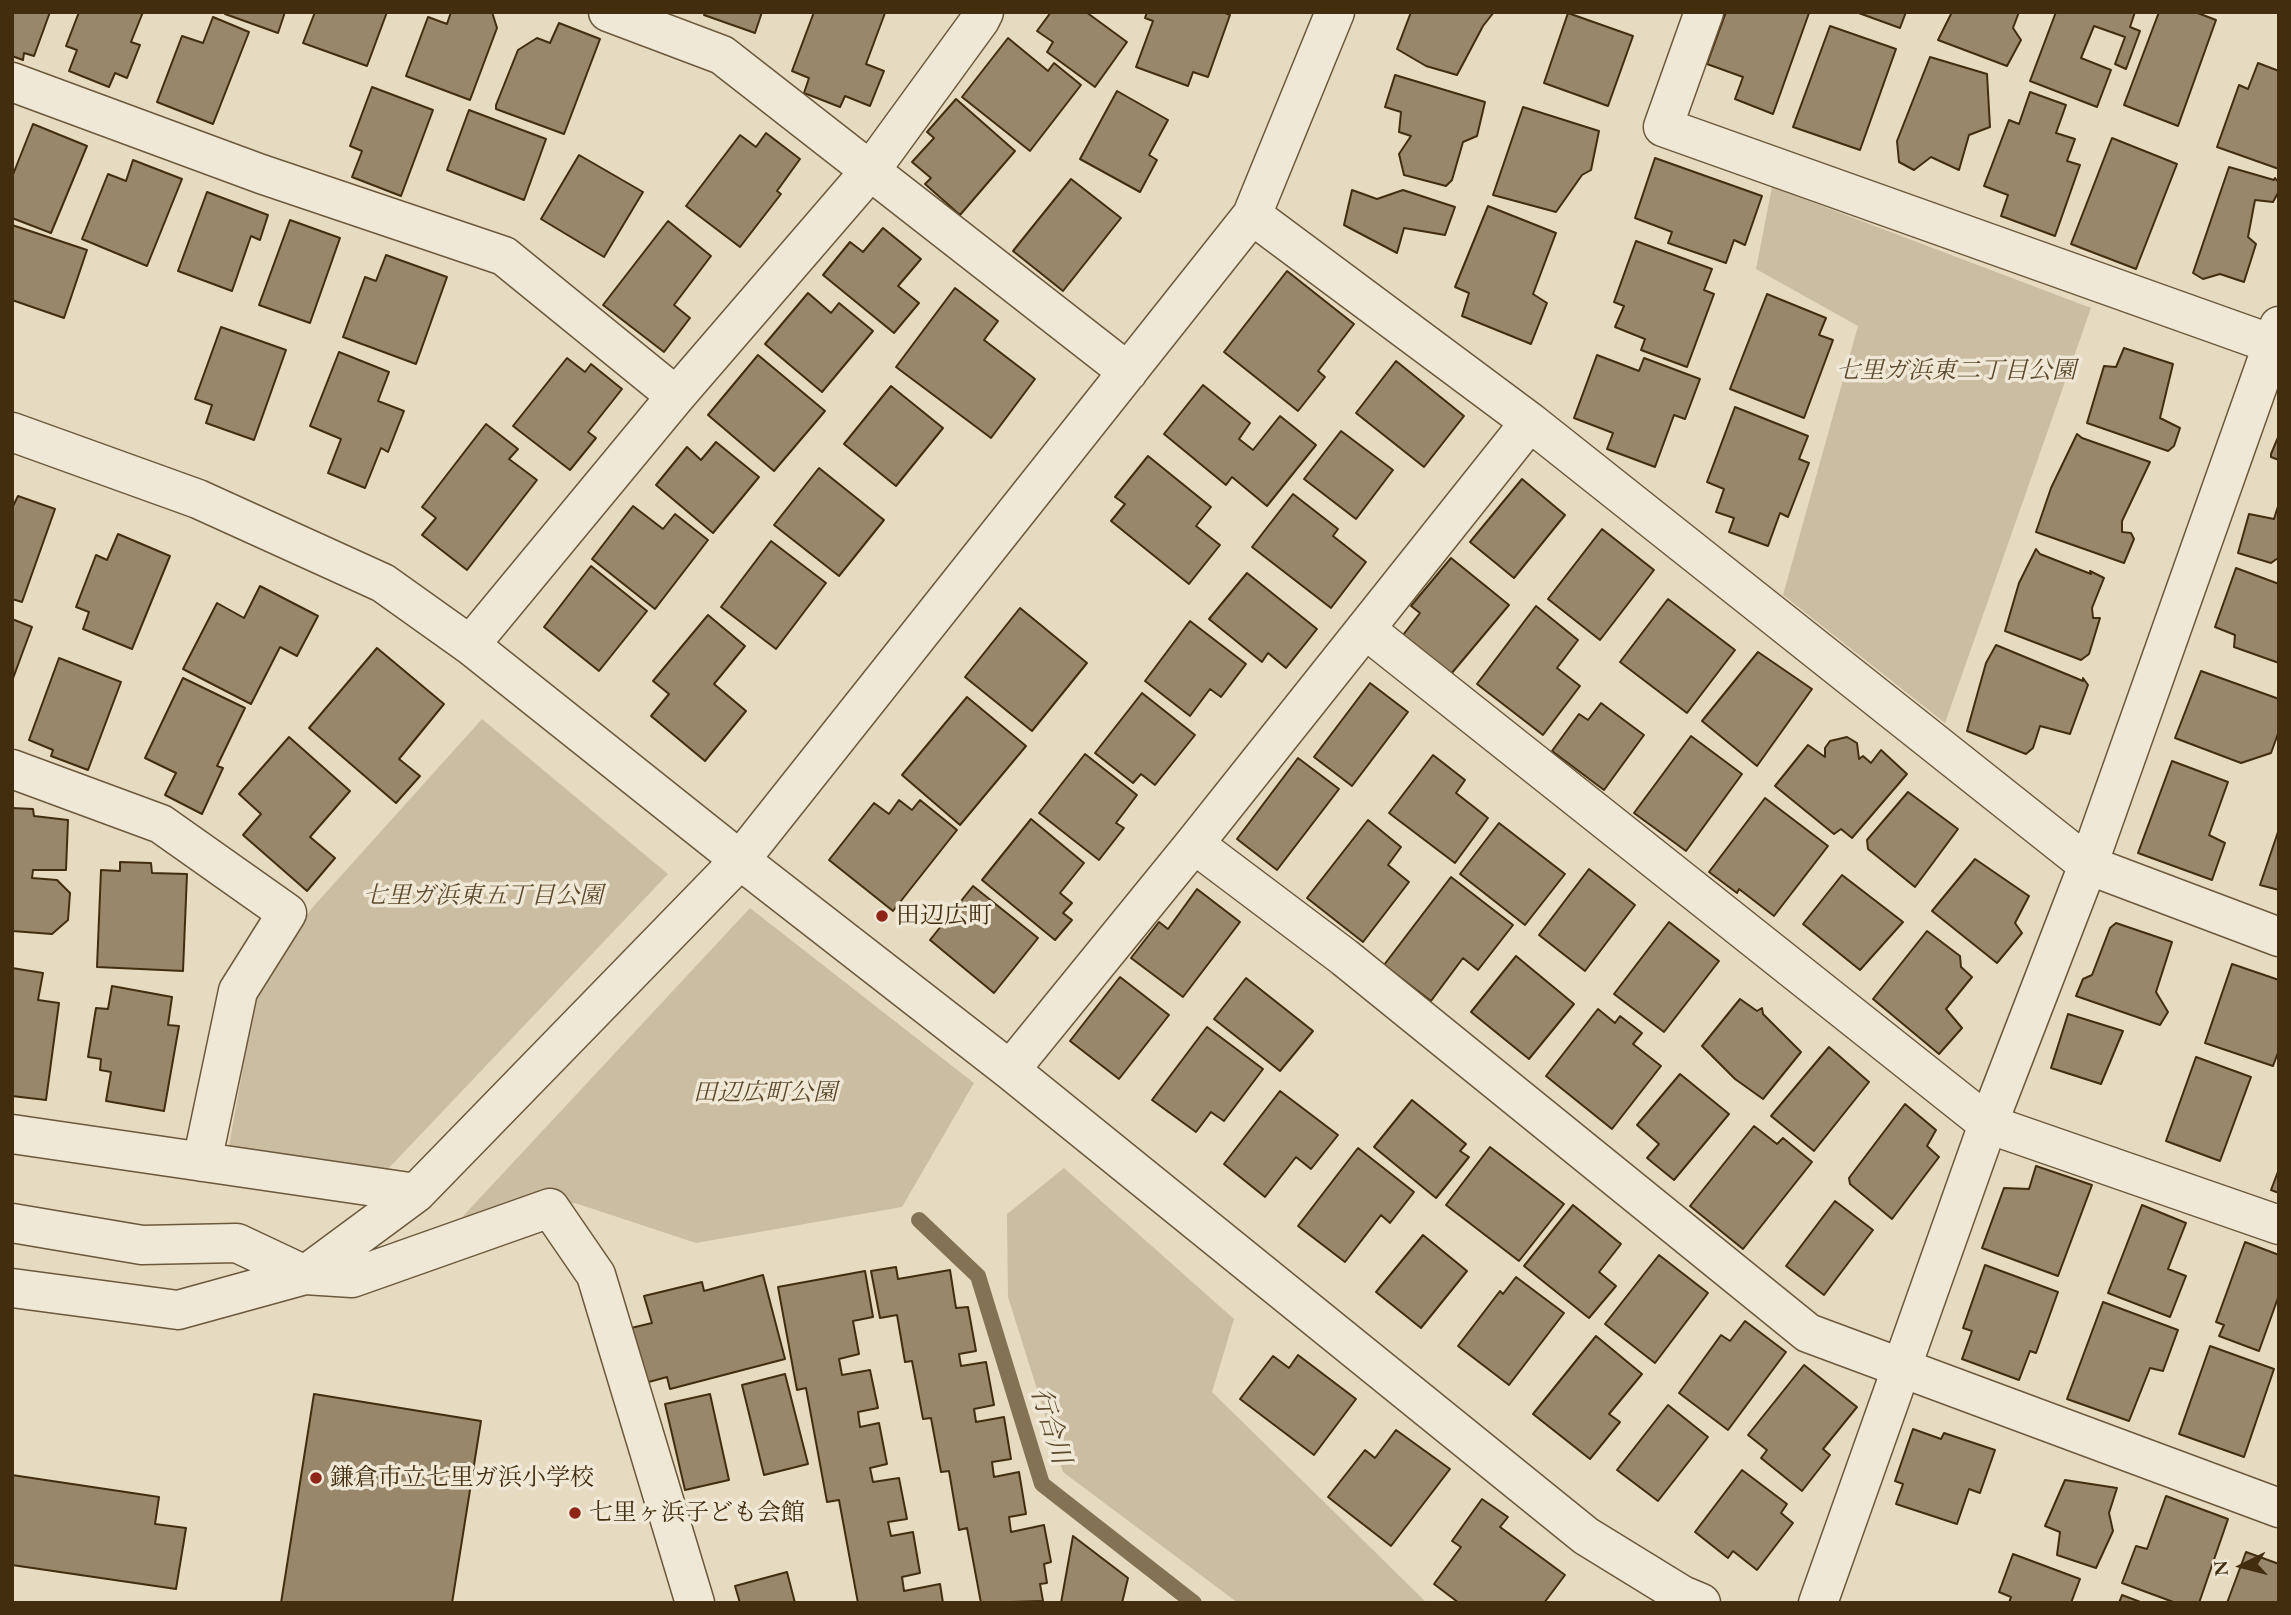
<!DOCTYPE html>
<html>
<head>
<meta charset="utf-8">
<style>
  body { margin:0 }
  #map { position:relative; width:2291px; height:1615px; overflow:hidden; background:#e6dbc0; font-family:"EB Garamond",serif }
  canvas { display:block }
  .frame { position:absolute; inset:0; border:14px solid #432d0f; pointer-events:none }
  .north { position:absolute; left:2207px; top:1531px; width:70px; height:70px; -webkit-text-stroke:5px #efe8d6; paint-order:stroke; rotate:264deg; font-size:19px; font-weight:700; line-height:28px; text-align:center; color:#432d0f }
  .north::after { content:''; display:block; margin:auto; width:24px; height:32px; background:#432d0f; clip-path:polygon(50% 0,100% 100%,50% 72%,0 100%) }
</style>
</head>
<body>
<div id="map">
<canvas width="2291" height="1615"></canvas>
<div class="frame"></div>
<div class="north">N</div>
</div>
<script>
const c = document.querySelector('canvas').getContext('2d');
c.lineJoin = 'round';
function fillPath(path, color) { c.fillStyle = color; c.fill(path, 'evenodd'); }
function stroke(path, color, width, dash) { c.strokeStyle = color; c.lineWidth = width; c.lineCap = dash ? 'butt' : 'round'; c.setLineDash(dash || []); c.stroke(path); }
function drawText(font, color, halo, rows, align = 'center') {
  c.font = font + ' "EB Garamond","Noto Serif JP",serif'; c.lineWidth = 7; c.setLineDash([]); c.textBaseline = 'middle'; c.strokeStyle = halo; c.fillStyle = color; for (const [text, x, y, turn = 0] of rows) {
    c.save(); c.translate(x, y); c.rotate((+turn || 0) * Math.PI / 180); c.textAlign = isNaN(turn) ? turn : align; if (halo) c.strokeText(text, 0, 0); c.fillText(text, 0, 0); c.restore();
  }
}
fillPath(new Path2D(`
  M1772,187L2091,308L1945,723L1783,595L1858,326L1756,269Z
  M482,719L668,874L387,1170L229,1146L257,989L312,908Z
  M750,908L974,1083L902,1207L696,1243L575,1203L452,1228Z
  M1064,1168L1234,1319L1212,1392L1427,1603H1238L1063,1472L1008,1297L1007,1214Z`), '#cabda2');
stroke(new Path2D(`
  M919,1220L978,1276L1042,1484L1194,1603`), '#847255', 16);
const building = new Path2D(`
  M12,12H50L34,56L24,53L23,60L12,56Z
  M79,12H143L131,42L140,45L127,78L115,73L109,87L69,71L77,50L66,46Z
  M226,12H285L278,33L225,14Z
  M315,12H387L367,66L303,43Z
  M451,12H492L497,28L470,100L406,76L428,17L447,24Z
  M705,12H762L755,33L704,15Z
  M814,12L885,13L866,64L884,71L870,106L845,96L840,107L804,93L809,78L792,71Z
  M1051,12H1086L1127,42L1095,87L1047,52L1053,42L1037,31Z
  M1147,12H1223L1230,15L1208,77L1193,72L1188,86L1136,67L1153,21L1145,18Z
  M1411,12H1494L1483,26L1457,75L1426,66L1397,49Z
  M1726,12L1809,13L1773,114L1735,99L1743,77L1707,64Z
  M1856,12H1906L1900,28Z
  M1952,12H2019L2013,28L2021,40L2007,66L1938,40Z
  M2056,12H2135L2130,27L2140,31L2126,69L2115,64L2125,37L2094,26L2081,58L2111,70L2097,107L2030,81Z
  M2159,12H2195L2216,20L2178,126L2124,105Z
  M1568,13L1633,36L1608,106L1544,83Z
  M213,17L249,32L213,124L157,102L182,36L203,43Z
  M559,23L600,39L564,134L496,109V105L518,50L537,38L550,43Z
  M1830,26L1896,49L1860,150L1793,127Z
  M1008,38L1048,71L1054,63L1081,85L1030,151L962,97Z
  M1930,57L1987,74L1990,127L1969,135L1959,170L1931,157L1914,170L1899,162L1897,141Z
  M2258,63L2279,71V169L2217,147L2239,85L2248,89Z
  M1395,75L1485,102L1477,136L1463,142L1452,180L1446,186L1404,175L1399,154L1411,136L1399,132L1401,112L1385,107Z
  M372,87L433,110L401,196L352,177L362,151L350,146Z
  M1117,91L1168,120L1149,155L1157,160L1140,192L1080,159Z
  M2030,92L2066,105L2056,133L2075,139L2067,161L2080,165L2055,236L2001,216L2008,195L1984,186L2009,120L2019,124Z
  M956,99L1015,151L960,215L925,184L931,178L912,162L934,138L927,132Z
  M1523,107L1599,131L1591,170L1582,175L1556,212L1493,195Z
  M469,110L546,139L524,200L447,170Z
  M33,124L87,146L51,233L12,218V177Z
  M766,133L800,159L777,191L781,194L740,247L686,206L740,135L756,147Z
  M2112,138L2177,164L2136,269L2071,244Z
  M579,155L643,192L604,257L541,219Z
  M1655,158L1762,196L1745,245L1734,240L1726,263L1668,243L1672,232L1635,218Z
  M133,160L182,179L147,266L82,239L108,174L126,181Z
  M2229,167L2274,180L2275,178L2279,183V191L2273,202L2255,200L2248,237L2256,244L2244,282L2220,274L2203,279L2193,273Z
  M1071,179L1121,218L1063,291L1013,251Z
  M1352,190L1377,199L1403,190L1455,207L1445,235L1404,228L1397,253L1344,225Z
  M207,192L268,215L260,240L251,236L232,291L178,271Z
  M1488,206L1556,233L1533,294L1547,303L1531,344L1462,316L1469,293L1455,287Z
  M290,220L340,238L310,323L259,305Z
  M668,221L711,256L674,305L690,318L664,352L603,305Z
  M12,225L87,250L64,318L12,300Z
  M883,228L921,259L898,286L919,303L894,333L823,275L850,242L863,252Z
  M1636,241L1712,269L1704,290L1714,294L1687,367L1641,350L1645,339L1615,327L1624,306L1614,302Z
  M386,255L447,277L416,364L343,337L365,277L376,281Z
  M1287,271L1354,324L1318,371L1325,377L1298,411L1224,352Z
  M955,288L998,321L984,340L1035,379L991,438L896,367Z
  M808,293L831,313L839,303L873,331L822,392L765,344Z
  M1767,294L1826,318L1819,335L1833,340L1804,418L1730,389Z
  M221,327L286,350L254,440L206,423L212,405L195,399Z
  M2124,348L2173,364L2160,418L2180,428L2174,446L2168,451L2087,423L2104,366L2116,367Z
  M339,352L389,372L378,401L404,411L388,452L381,448L365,488L328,473L341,439L310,426Z
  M758,355L825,411L774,471L708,415Z
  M1597,355L1639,371L1644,358L1700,379L1685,419L1674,415L1655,467L1607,449L1613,433L1574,418Z
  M567,358L585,372L591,364L622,389L588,432L596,438L570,470L513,426Z
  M1396,361L1464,416L1424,467L1356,413Z
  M1203,385L1250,423L1239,439L1253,450L1280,416L1316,445L1267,506L1232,477L1226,485L1164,434Z
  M891,386L943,428L896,486L844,444Z
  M1735,407L1808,436L1799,459L1809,463L1788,517L1780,513L1768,546L1729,532L1734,518L1716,512L1724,489L1707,482Z
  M486,424L518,449L509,459L537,480L467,570L422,535L436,518L422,507Z
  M1341,431L1393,470L1356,519L1304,479Z
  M2077,434L2082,438L2150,462L2122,521V532L2131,533L2134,539L2124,563L2036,532L2051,488Z
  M2279,435V460L2271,457V454Z
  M716,442L759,477L713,533L656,485L687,447L701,460Z
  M1148,456L1211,507L1196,526L1220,545L1189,584L1111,521L1125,504L1115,497Z
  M819,468L884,520L839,576L774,525Z
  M1522,479L1565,515L1514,578L1470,542Z
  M1293,494L1338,529L1333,536L1366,562L1331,608L1252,547Z
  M18,496L55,509L22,602L12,599V508Z
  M2279,503L2278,558L2271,563L2238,553L2249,514L2274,519Z
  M633,506L663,529L675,514L708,540L655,609L592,559Z
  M1602,529L1654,570L1600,640L1548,599Z
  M118,534L170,556L132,649L83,629L89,612L76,607L96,555L107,560Z
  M771,541L826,583L776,649L721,607Z
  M2036,549L2040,554L2091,574L2090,571L2104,578L2092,608L2093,618H2100L2089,654L2081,660L2005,631L2019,583Z
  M1451,558L1509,605L1451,674L1403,635L1420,613L1411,606Z
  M591,566L647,611L599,671L544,627Z
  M2236,568L2279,584V663L2234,647L2235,635L2215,627Z
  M1247,573L1317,629L1286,668L1268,653L1262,662L1209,619Z
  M260,586L318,616L297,656L280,647L251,704L183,669L217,603L244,618Z
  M1668,599L1735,650L1687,713L1620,662Z
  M1536,606L1578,640L1557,668L1580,686L1543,735L1477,684Z
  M1020,608L1087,663L1032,731L965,677Z
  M708,615L745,646L714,684L746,711L705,761L651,716L669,694L653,681Z
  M12,619L32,627L12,681Z
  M1190,621L1246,664L1221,697L1210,689L1190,716L1145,681Z
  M1996,645L2083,681V678L2088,685L2070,734L2040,726L2033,748L2026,754L1967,731L1986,663Z
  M377,648L444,704L399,759L420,776L396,803L309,728Z
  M1758,652L1812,689L1757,766L1702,721Z
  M59,658L121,682L88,770L51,756L53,750L29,740Z
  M2201,671L2279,699V731L2271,753L2241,763L2175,738Z
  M183,678L245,708L217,766L223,768L202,814L165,795L176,773L145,758Z
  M1370,683L1408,712L1352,786L1314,757Z
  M1142,693L1195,735L1155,785L1141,774L1133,783L1095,753Z
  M967,697L1026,746L960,825L902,775Z
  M1601,703L1644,735L1604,790L1552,751L1579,714L1588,720Z
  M1691,736L1742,774L1686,851L1634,813Z
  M289,737L350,791L310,837L335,858L307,891L243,835L261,814L239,794Z
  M1847,737L1857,743L1859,759L1863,756L1871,763L1881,750L1907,774L1852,838L1841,829L1834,834L1775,786L1808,745L1825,757V748L1830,741Z
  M1085,754L1137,795L1116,823L1124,828L1099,860L1039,813Z
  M1433,755L1465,780L1456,793L1488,818L1455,863L1389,813Z
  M1298,758L1339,789L1277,870L1237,839Z
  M2172,761L2228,782L2209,835L2225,843L2212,880L2138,853Z
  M1908,792L1958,829L1915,887L1868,849L1867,840Z
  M1765,798L1828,846L1774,916L1739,889L1737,893L1709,872Z
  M899,800L912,810L920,800L957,830L893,911L829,860L874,803L889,814Z
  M12,808L33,809L34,816L68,820L66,870H33L32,878L57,880L70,893L68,920L52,934L12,931Z
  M1031,819L1084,863L1060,893L1072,903L1063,913L1072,920L1055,940L982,880Z
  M1368,820L1401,847L1388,865L1409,882L1363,942L1307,898Z
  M1499,823L1565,874L1525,925L1460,874Z
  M2279,829V890L2260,885Z
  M1975,859L2029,896L2015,923L2022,933L1997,963L1932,911Z
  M120,862L151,863L152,873L187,874L183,971L97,967L101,870L120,871Z
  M1589,869L1635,905L1585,971L1539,935Z
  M1842,875L1903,922L1860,970L1803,924Z
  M1451,877L1513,925L1478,970L1463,958L1431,1001L1384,965Z
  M973,886L1038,938L994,993L930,940Z
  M1197,889L1240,922L1183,997L1131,958L1159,922L1168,929Z
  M1669,922L1719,961L1664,1032L1614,994Z
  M2116,923L2172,942L2156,992L2168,1012L2160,1025L2076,996L2083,979L2092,975L2110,928Z
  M1927,931L1960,956L1961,967L1972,977L1946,1009L1962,1028L1939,1054L1873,999Z
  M1516,956L1574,1004L1529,1059L1471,1012Z
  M2232,964L2279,980V1050L2273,1066L2205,1043Z
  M12,968L43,973L38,1000L59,1003L46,1100L12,1096Z
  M1120,977L1169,1015L1119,1079L1070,1041Z
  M1246,978L1313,1031L1280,1071L1214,1019Z
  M112,986L172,997L168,1025L179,1026L164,1111L106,1101L111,1072L100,1070L101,1059L88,1057L96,1008L108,1009Z
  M1740,999L1757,1011L1762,1008L1763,1014L1801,1052L1763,1099L1735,1079L1702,1046Z
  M1598,1009L1615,1023L1620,1016L1642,1033L1633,1044L1661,1066L1612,1129L1546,1076Z
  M2068,1014L2123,1031L2101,1084L2051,1068Z
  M1207,1027L1263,1069L1224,1121L1211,1112L1196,1132L1152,1100Z
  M1829,1047L1869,1082L1814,1151L1771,1116Z
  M2196,1057L2251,1077L2220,1161L2166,1141Z
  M1680,1074L1729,1114L1674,1180L1647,1158L1659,1144L1637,1125Z
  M1280,1091L1338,1135L1311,1169L1296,1157L1265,1197L1224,1164Z
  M1412,1100L1466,1144L1460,1151L1469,1157L1436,1198L1374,1147Z
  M1905,1104L1936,1130L1927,1146L1939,1157L1892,1219L1850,1184L1849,1178Z
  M1754,1126L1777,1144L1783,1138L1812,1162L1743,1249L1690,1206Z
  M1490,1147L1564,1204L1519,1261L1446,1205Z
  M1358,1148L1414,1192L1390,1223L1381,1215L1345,1262L1298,1226Z
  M2036,1166L2092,1185L2058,1276L1982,1248L2004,1188L2029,1189Z
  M2279,1169V1193L2271,1190Z
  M1835,1201L1873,1230L1824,1295L1786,1266Z
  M1573,1205L1621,1244L1599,1272L1616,1286L1589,1318L1524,1266Z
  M2142,1205L2186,1223L2168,1269L2186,1276L2170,1317L2108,1293Z
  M1423,1235L1467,1271L1421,1328L1376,1292Z
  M2245,1242L2279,1255V1295L2259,1351L2219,1336L2224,1325L2216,1322Z
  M1659,1255L1708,1293L1655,1363L1605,1324Z
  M1985,1265L2058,1292L2036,1353L2030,1351L2019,1380L1962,1359L1972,1331L1963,1328Z
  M896,1267L898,1279L950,1270L956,1308L968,1307L976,1351L959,1354L961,1366L986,1362L994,1405L974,1409L976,1422L1004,1417L1011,1459L992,1462L994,1477L1019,1472L1026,1514L1009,1517L1011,1532L1044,1525L1051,1562L1044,1564L1047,1583L1040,1584L1043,1601L981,1603L967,1528L959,1530L949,1471L941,1472L931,1418L923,1419L912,1361L905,1362L897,1315L880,1318L871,1271Z
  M865,1271L873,1317L853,1321L859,1354L839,1359L842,1375L870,1370L878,1408L858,1412L860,1427L879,1423L887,1464L870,1468L873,1482L899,1478L907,1519L888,1522L891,1536L913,1532L920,1573L902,1577L904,1591L940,1584L943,1603H858L839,1500L827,1502L806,1388L797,1390L778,1287Z
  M763,1275L785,1359L670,1389L667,1377L645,1383L631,1328L652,1323L644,1296L702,1282L704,1291Z
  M1516,1277L1564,1313L1509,1385L1458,1346L1500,1291L1503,1294Z
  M2103,1302L2178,1330L2163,1371L2150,1368L2129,1421L2067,1399Z
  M1745,1321L1786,1352L1728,1430L1679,1393L1721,1335L1730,1341Z
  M1596,1336L1642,1374L1609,1414L1620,1422L1590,1459L1533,1414Z
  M2210,1346L2274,1369L2244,1457L2179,1434Z
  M1298,1355L1356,1399L1314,1455L1240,1399L1273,1356L1289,1368Z
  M1804,1365L1857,1407L1823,1449L1830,1455L1802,1491L1761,1458L1767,1450L1748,1435Z
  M785,1374L808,1464L764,1475L742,1385Z
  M314,1394L481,1421L452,1603H281Z
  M710,1394L729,1480L685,1490L665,1404Z
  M1668,1405L1708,1437L1658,1501L1617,1470Z
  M1913,1429L1941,1439L1944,1433L1995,1450L1980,1493L1969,1489L1957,1524L1896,1504L1903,1484L1895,1481Z
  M1396,1430L1450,1469L1391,1546L1328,1497L1365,1450L1375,1458Z
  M1742,1470L1787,1504L1781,1513L1793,1523L1757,1570L1733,1551L1728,1558L1695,1532Z
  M12,1475L159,1497L155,1524L186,1528L176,1589L12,1565Z
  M2065,1480L2117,1488L2109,1513L2113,1531L2096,1568L2057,1555L2060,1532L2045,1526Z
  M2166,1496L2228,1519L2199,1603H2176L2122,1583L2136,1546L2147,1549Z
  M1482,1499L1508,1517L1500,1527L1565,1575L1544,1603H1459L1434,1584L1461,1547L1452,1541Z
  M1073,1536L1128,1578L1122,1603H1061Z
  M2246,1552L2279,1564V1603H2227Z
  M2013,1554L2080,1579L2071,1603H2009L2011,1597L1999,1592Z
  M787,1572L795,1603H740L735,1586Z
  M2122,1595L2143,1603H2119Z`);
fillPath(building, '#98876b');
stroke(building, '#432d0f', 2);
const minor = new Path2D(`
  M608,12L722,55L1128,372
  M1704,12L1663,127L2272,344
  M12,82L261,174L504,256L676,396
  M1252,215L1530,422L2088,865L2279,937
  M12,432L198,499L383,583L470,645L740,860L1010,1070L1586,1536L1682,1595L1701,1603
  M1365,629L1988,1124L2279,1225
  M470,645L676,396L870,171L980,20L984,12
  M12,769L161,824L287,913L238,991L202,1162
  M1194,844L1344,957L1808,1333L2279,1508
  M1010,1070L1194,844L1530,422
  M12,1134L416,1193
  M12,1223L142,1245L237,1243L305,1275L352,1278L550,1208L596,1275L695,1603
  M12,1288L178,1310L305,1275L416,1193L740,860L1252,215L1335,12
  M1818,1603L1988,1124L2088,865L2279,326`);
stroke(minor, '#6c583b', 41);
stroke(minor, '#efe8d6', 38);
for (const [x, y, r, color] of [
  [882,916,7,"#8f2418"],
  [316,1478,7,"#8f2418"],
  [575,1513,7,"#8f2418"]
]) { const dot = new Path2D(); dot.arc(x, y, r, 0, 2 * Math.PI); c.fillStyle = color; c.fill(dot); stroke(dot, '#efe8d6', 2.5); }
drawText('italic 24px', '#5e4a2c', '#efe8d6', [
  ["七里ガ浜東二丁目公園",1956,371],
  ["七里ガ浜東五丁目公園",483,896],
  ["田辺広町公園",765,1093]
]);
drawText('24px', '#432d0f', '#efe8d6', [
  ["田辺広町",896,916],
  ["鎌倉市立七里ガ浜小学校",330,1478],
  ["七里ヶ浜子ども会館",589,1513]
], 'left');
drawText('italic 26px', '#5e4a2c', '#efe8d6', [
  ["行合川",1050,1426,73]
]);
</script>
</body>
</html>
